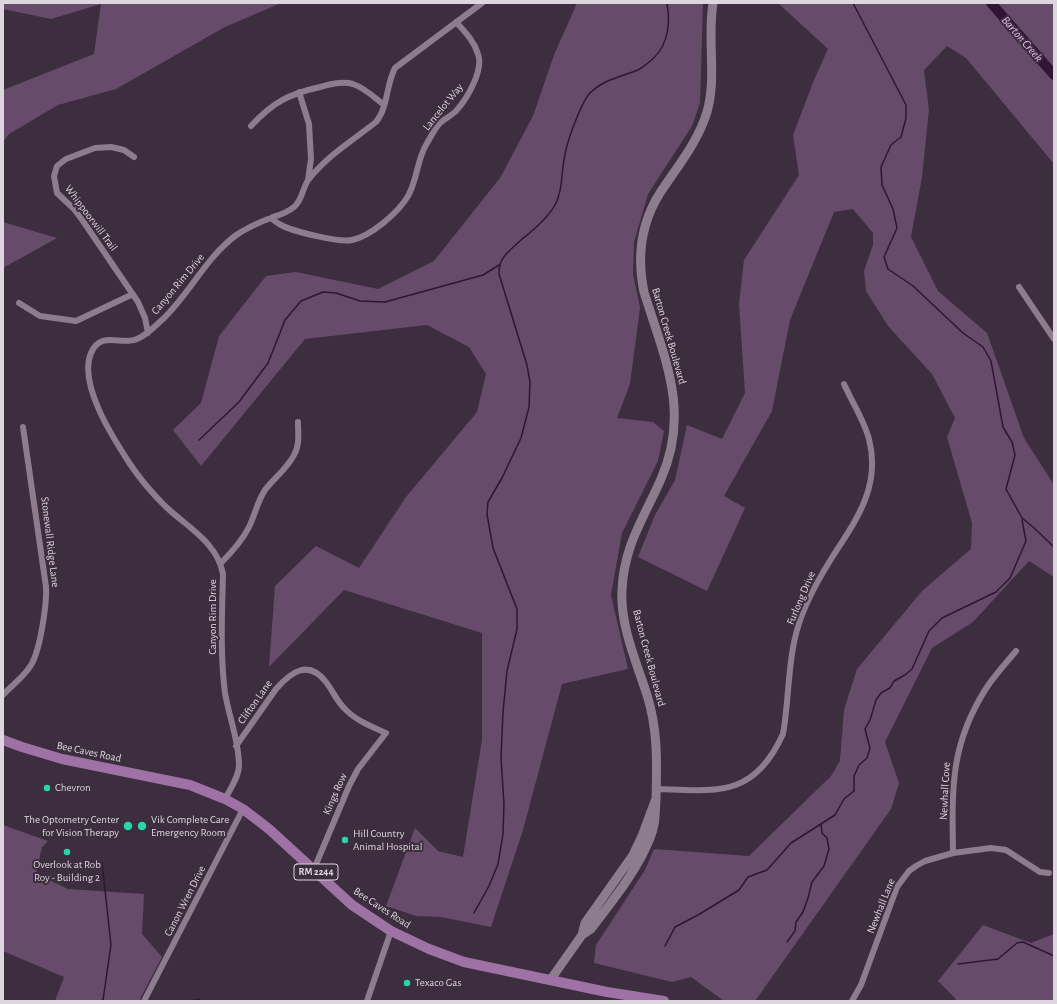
<!DOCTYPE html>
<html>
<head>
<meta charset="utf-8">
<style>
  body { margin:0 }
  #map { position:relative; width:1057px; height:1004px; overflow:hidden; background:#3c2e3e; font-family:"Alegreya Sans",sans-serif }
  canvas { display:block }
  .frame { position:absolute; inset:0; border:4px solid #ded6df; pointer-events:none }
</style>
</head>
<body>
<div id="map">
<canvas width="1057" height="1004"></canvas>
<div class="frame"></div>
</div>
<script>
const c = document.querySelector('canvas').getContext('2d');
c.lineJoin = 'round';
function fillPath(path, color) { c.fillStyle = color; c.fill(path, 'evenodd'); }
function stroke(path, color, width, dash) { c.strokeStyle = color; c.lineWidth = width; c.lineCap = dash ? 'butt' : 'round'; c.setLineDash(dash || []); c.stroke(path); }
function drawText(font, color, halo, rows, align = 'center') {
  c.font = font + ' "Alegreya Sans",sans-serif'; c.lineWidth = 4; c.setLineDash([]); c.textBaseline = 'middle'; c.strokeStyle = halo; c.fillStyle = color; for (const [text, x, y, turn = 0] of rows) {
    c.save(); c.translate(x, y); c.rotate((+turn || 0) * Math.PI / 180); c.textAlign = isNaN(turn) ? turn : align; if (halo) c.strokeText(text, 0, 0); c.fillText(text, 0, 0); c.restore();
  }
}
fillPath(new Path2D(`
  M3,3H281L225,27L116,89L58,105L9,134L3,142V90L94,54L101,4L51,19L3,9Z
  M577,3H703L700,103L692,126L648,194L634,242L633,274L640,308L630,384L617,418L653,422L664,431L658,461L622,533L611,595L628,669L562,684L523,830L491,927L441,917L416,916L386,906L415,828L438,851L463,857L482,740V633L344,590L269,667L275,586L316,546L359,568L406,497L477,412L486,374L469,347L427,325L305,339L201,466L173,430L201,403L219,336L266,276L296,272L378,289L434,261L500,178L533,116L554,55Z
  M778,3H1054V164L966,58L947,46L924,70L929,110L922,177L911,237L938,291L987,333L1024,438L1054,485V577L1029,561L973,622L932,648L885,742L899,783L891,809L755,1001H724L691,977L672,982L594,963L596,945L645,870L654,849L749,856L831,776L840,761L844,710L857,669L923,590L971,549L972,523L947,437L955,418L932,374L888,326L866,291L864,271L873,245V233L853,209L834,212L790,320L772,411L724,496L745,508L707,591L638,557L655,515L675,480L687,425L722,439L745,393L739,304L744,260L799,175L793,135L814,80L828,49Z
  M3,222L57,238L3,268Z
  M3,825L48,841L42,847L36,874L68,889L144,894L142,934L162,957L139,1001H55L64,977L3,951Z
  M983,925L1031,943L1054,934V1001H956L955,998L938,981Z`), '#664c6a');
stroke(new Path2D(`
  M853,3L906,105V118L901,137L891,145L881,167L882,185L893,209L897,228L884,257L888,269L913,286L963,333L983,347L991,361L1003,427L1012,442L1015,455L1006,489L1022,518L1033,527L1054,547
  M199,440L239,402L268,363L285,320L301,301L323,292L336,293L360,301L385,302L483,275L499,265
  M102,862L111,945L103,1000
  M474,913L489,886L498,864L503,834L504,804L501,758L503,712L507,671L517,629V609L493,548L487,514L488,502L502,478L521,438L529,407L530,382L527,365L499,274C499,271 499,268 500,265C502,255 514,247 521,240C533,230 547,219 555,205C563,191 561,171 565,155C567,141 581,103 590,93C604,79 621,77 638,70C642,68 645,65 648,63C668,48 671,26 667,3
  M787,942L795,931L796,922L803,912L808,898L812,882L824,866L829,849L827,838L822,833L821,824
  M665,946L675,927L698,915L739,890L748,877L767,870L791,843L835,815L844,799L854,791V776L859,765L867,758L870,748L865,729L870,720L876,700L881,693L890,688L894,681L905,675L912,669L929,631L942,618L996,592L1010,578L1026,541L1022,520
  M958,964L998,959L1017,943L1023,942L1054,956
  M100,1001L103,1000L105,1001
  M190,1001L199,999L201,1001`), '#301634', 1.5);
stroke(new Path2D(`
  M991,3L1054,75`), '#301634', 10);
stroke(new Path2D(`
  M299,92L309,124L311,159L308,180
  M251,126C273,102 289,94 320,87C331,84 342,81 353,84C365,88 375,98 384,105
  M134,157L124,150L111,147L95,148L66,159L57,166L54,176L57,193L74,209L83,221L138,302L145,318L148,333
  M271,218C274,221 277,223 281,225C292,231 339,243 352,240C371,236 398,213 408,196C417,181 417,160 426,145C430,138 434,130 439,124C444,119 451,116 456,111C467,99 484,70 478,54C474,41 465,32 456,22
  M1019,287L1054,339
  M19,303L40,316L76,321L133,294
  M221,563C232,552 242,541 249,527C255,515 257,502 265,490C274,478 287,469 294,455C300,445 298,433 298,422
  M3,695C12,685 24,677 31,665C40,651 47,604 46,587L23,427
  M236,746L276,689C291,672 308,659 326,682C333,691 337,702 346,710C357,721 372,727 386,733L358,769L349,786L314,869
  M657,789C717,791 754,798 783,734C790,695 787,653 802,615C810,594 821,575 833,556C857,519 881,486 869,439C864,420 852,402 844,384
  M225,799C230,789 239,777 239,765C239,741 229,717 225,693C220,654 222,614 223,574C217,542 187,527 165,506C152,493 140,479 130,464C113,438 78,384 91,353C101,330 121,346 137,339C147,335 155,326 163,319C190,293 205,259 235,236C247,227 260,222 273,217C280,215 288,212 294,207C303,199 302,188 309,179C327,156 353,140 376,122C388,108 386,85 395,68L482,3
  M953,853C952,788 950,744 987,687C995,675 1006,663 1016,651
  M144,1001L243,809
  M367,1001L391,931
  M852,1001L861,985L897,887L909,871L916,866L925,861L953,853L991,848L1006,850L1040,872L1049,873`), '#8c7c8e', 6);
stroke(new Path2D(`
  M582,935L585,923L633,855L642,836L655,801
  M551,979L582,935L591,929C612,901 637,871 650,838C656,824 655,813 656,799C657,762 658,730 647,695C636,661 620,625 622,590C624,545 644,518 661,479C691,411 664,357 644,292C637,258 641,223 660,193C677,167 698,142 707,112C717,77 707,39 713,3`), '#8c7c8e', 9);
stroke(new Path2D(`
  M3,740L22,747L62,759L190,785L225,799L243,809L269,829L352,905L391,931L429,949L464,962L607,992L664,1001`), '#9f72a5', 10);
for (const [x, y, r, color] of [
  [47,788,4,"#28d5ad"],
  [128,826,5,"#28d5ad"],
  [142,826,5,"#28d5ad"],
  [345,840,4,"#28d5ad"],
  [67,852,4,"#28d5ad"],
  [407,983,4,"#28d5ad"]
]) { const dot = new Path2D(); dot.arc(x, y, r, 0, 2 * Math.PI); c.fillStyle = color; c.fill(dot); stroke(dot, '#3c2e3e', 1.5); }
for (const [x, y, w] of [
  [316,872,44]
]) { const box = new Path2D(); box.roundRect(x - w / 2, y - 8, w, 16, 3); c.fillStyle = '#3c2e3e'; c.fill(box); stroke(box, '#ded6df', 1); }
drawText('bold 10px', '#ded6df', null, [
  ["RM 2244",316,872]
]);
drawText('11px', '#ded6df', '#3c2e3e', [
  ["Lancelot Way",443,107,-51],
  ["Whippoorwill Trail",91,218,53],
  ["Canyon Rim Drive",178,284,-50],
  ["Barton Creek Boulevard",669,336,74],
  ["Stonewall Ridge Lane",50,542,83],
  ["Furlong Drive",801,598,-67],
  ["Canyon Rim Drive",213,617,-90],
  ["Barton Creek Boulevard",649,658,75],
  ["Clifton Lane",255,702,-55],
  ["Bee Caves Road",89,752,12],
  ["Newhall Cove",945,791,-87],
  ["Kings Row",335,794,-66],
  ["Canon Wren Drive",185,901,-63],
  ["Newhall Lane",881,906,-68],
  ["Bee Caves Road",382,908,33]
]);
drawText('11px', '#ded6df', '#3c2e3e', [
  ["Chevron",55,788],
  ["The Optometry Center",119,820,"right"],
  ["for Vision Therapy",119,833,"right"],
  ["Vik Complete Care",151,820],
  ["Emergency Room",151,833],
  ["Hill Country",353,834],
  ["Animal Hospital",353,847],
  ["Overlook at Rob",67,865,"center"],
  ["Roy - Building 2",67,878,"center"],
  ["Texaco Gas",415,983]
], 'left');
drawText('italic 12px', '#e7b5ee', '#3c2e3e', [
  ["Barton Creek",1022,39,49]
]);
</script>
</body>
</html>
